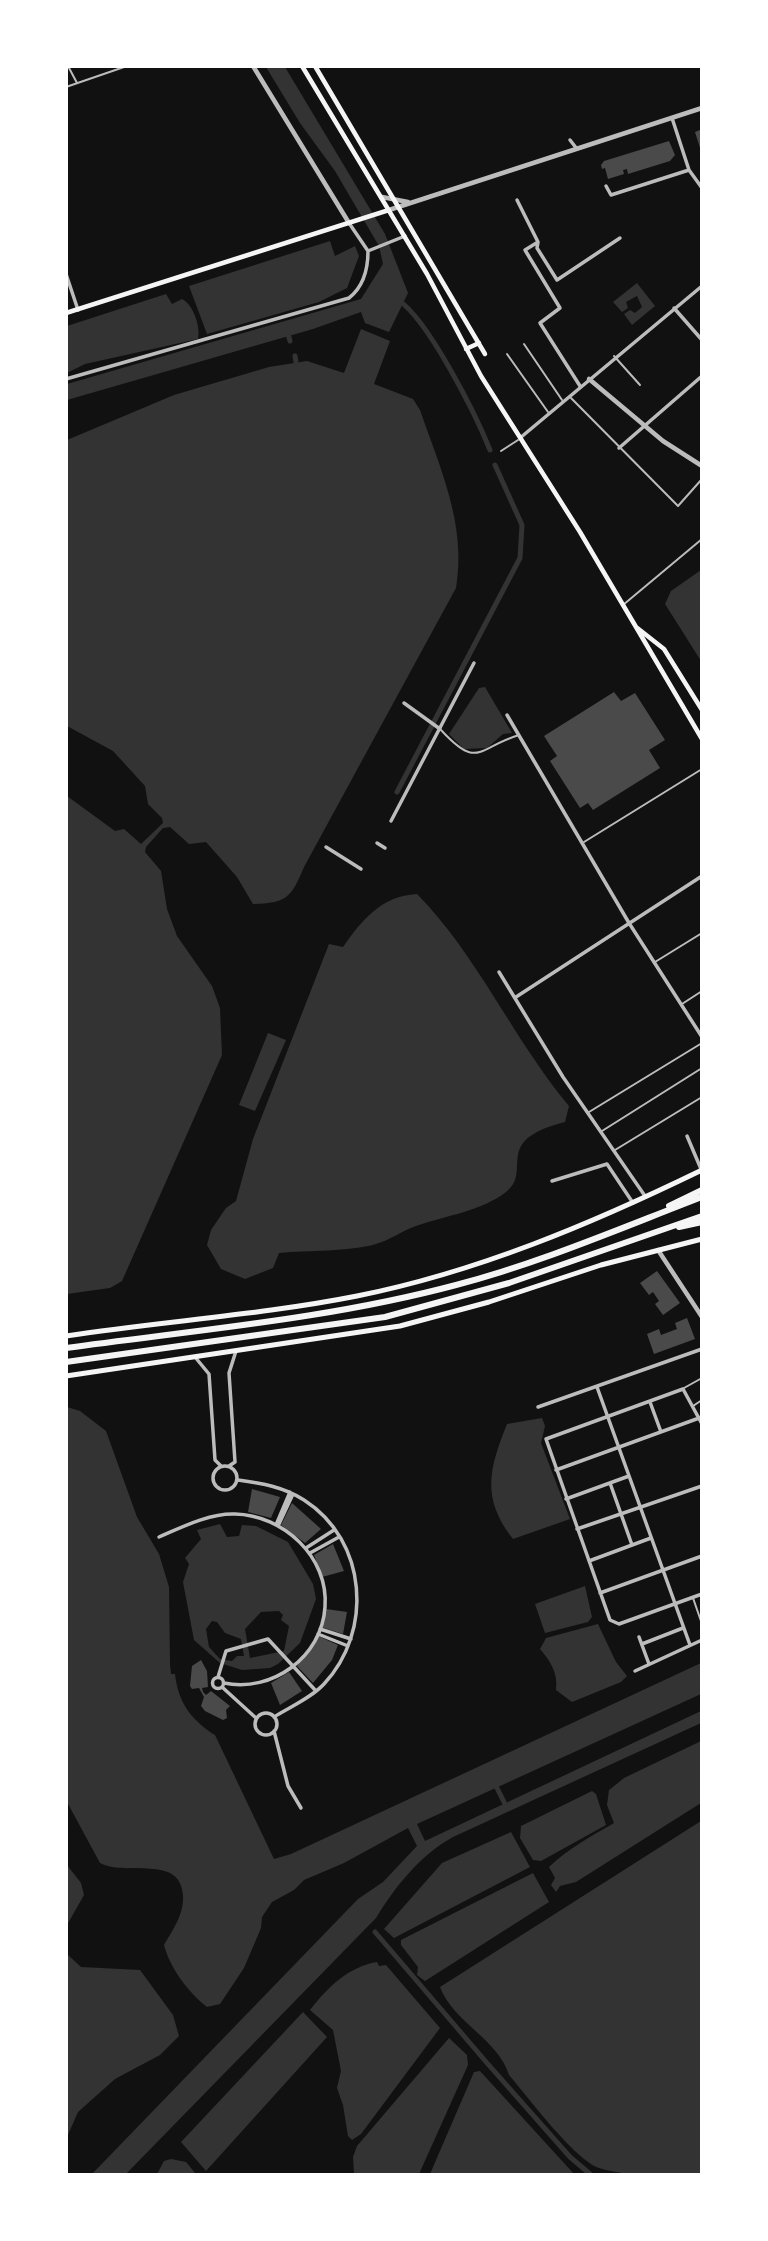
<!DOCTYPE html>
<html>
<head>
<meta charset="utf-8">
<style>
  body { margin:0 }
  #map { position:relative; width:768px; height:2241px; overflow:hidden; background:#111; font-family:Quicksand,sans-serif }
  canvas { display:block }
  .frame { position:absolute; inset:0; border:68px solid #fff; pointer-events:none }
</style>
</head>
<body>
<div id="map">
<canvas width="768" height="2241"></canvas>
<div class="frame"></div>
</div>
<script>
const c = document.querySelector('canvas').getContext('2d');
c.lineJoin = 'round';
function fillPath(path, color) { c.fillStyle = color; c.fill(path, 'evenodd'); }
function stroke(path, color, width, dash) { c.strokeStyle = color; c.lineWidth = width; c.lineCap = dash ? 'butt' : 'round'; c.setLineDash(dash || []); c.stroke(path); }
fillPath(new Path2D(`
  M266,67H285L385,234L408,293L389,332L365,323L361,312L313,329L67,400V384L361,299L383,264L379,246L335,171L300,123Z
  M330,241L335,256L355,246L359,256L347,288L319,302L207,334L189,286Z
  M637,283L655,306L632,325L624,314L630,310L635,313L642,307L637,296L626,302L628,308L622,312L613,302Z
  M166,294L172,304L182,299C193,304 201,327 198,339L85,364L67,373V326Z
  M361,329L390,341L374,384L413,399L420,410C440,468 467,525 456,588L304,867C291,898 287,903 253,904L237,877L206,842L189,844L170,827L163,828L146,847L145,852L161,871L167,909L177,936L212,986L220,1008L222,1055L122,1281L110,1288L67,1294V796L115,831L124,829L141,844L163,823L162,818L148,804L145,786L113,751L67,726V440L174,395L269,367L307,361L344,373Z
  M701,570V661L665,604L671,591Z
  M485,687L512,733L503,734L487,748L464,749L449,734L479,688Z
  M417,894C478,956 513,1039 569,1106L565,1122C490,1141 534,1170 506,1192C482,1211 444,1216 416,1226C402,1231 390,1240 376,1244C349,1252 308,1250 279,1253L273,1268L245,1279L221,1269L207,1245L211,1230L226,1208L236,1201L253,1139L329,944L343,947C362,920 381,896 417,894Z
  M268,1033L286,1040L255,1111L239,1105Z
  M67,1407L80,1411L106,1431L137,1517L159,1554L169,1587L170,1664L171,1674H175C178,1702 191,1720 215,1735L274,1859L291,1854L701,1663V1694L417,1824L425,1841L701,1711V1723L453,1837C419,1856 396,1886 376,1918L126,2174H92L358,1899L383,1882L417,1846L408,1828L344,1863L304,1880L294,1890L272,1902L262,1917L261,1928L244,1968L220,2004L207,2007C188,1992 170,1968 164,1945C174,1928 187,1910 182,1889C175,1856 123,1876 100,1863L67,1802Z
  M542,1418L545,1426L541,1443L570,1519L513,1539C481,1498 489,1469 507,1424Z
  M220,1524L227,1537L239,1536L242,1525L256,1526L288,1542L313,1584L316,1599L300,1643L278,1664L270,1668L242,1670L220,1663L194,1640L183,1582L189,1564L185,1558L201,1539L197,1530ZM279,1611L283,1615L281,1620L289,1626L284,1651L250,1658L245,1629L261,1612ZM212,1621L217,1622L225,1633L241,1639L244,1656H237L232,1661L220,1659L209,1647L206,1629Z
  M585,1586L592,1617L588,1622L545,1633L535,1604Z
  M598,1624L616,1662L627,1676L621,1682L572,1702L556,1690C558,1673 551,1662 540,1649L546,1638Z
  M701,1741V1803L576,1882L560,1886L556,1892L551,1885L555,1878L549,1867C569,1848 590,1837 614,1823L607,1805L609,1790L624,1778Z
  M592,1791L596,1794L606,1825L541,1861L533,1860L520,1838L521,1826Z
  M701,1821V2174C668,2175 631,2178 599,2168C574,2159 528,2097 509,2075C498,2039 453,2022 440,1987Z
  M511,1832L530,1867L394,1938L384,1929L442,1863Z
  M67,1865L81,1883L84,1895L67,1925Z
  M533,1873L549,1902L425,1981L417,1975L418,1967L401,1945V1940Z
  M67,1954L81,1967L140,1970L173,2015L179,2036L160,2055L115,2079L78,2112L67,2137Z
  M377,1962L379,1966L386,1965L440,2028L361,2134L352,2140L348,2136L343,2105L337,2088L341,2071L333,2030L310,2010C328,1987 348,1967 377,1962Z
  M303,2012L327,2037L206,2171L181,2142Z
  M449,2038L467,2055L468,2065L419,2174H354L353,2157L357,2146Z
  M480,2071L574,2174H430L474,2072Z
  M171,2159L186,2162L196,2174H157L164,2161Z`), '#333');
stroke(new Path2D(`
  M398,300C428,319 476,415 490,450
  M287,330L290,341
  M295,356L296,362
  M397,792L520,558L522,525L495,465
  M495,1784L506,1806
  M375,1932L487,2063L570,2157L590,2174`), '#333', 5);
fillPath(new Path2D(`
  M702,129V151H701L695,132Z
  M669,141L675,155L670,161L628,174L627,169L623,170L624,174L608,179L605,168L602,169L601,165L604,161Z
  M614,692L621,701L635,693L665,740L649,750L660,768L593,810L588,803L580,808L550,761L557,756L544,736Z
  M657,1271L680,1303L663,1315L655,1304L659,1301L653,1292L649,1295L640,1283Z
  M687,1318L695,1339L654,1354L647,1334L659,1329L661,1335L677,1329L675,1323Z
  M252,1489L280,1497L271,1518L248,1512Z
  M292,1503L321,1529L305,1543L281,1525Z
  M333,1544L344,1571L322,1577L314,1555Z
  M326,1609L347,1612L343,1634L321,1627Z
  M318,1636L338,1645L332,1660L313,1683L297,1666Z
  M201,1660L207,1671L208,1687L202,1688L203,1692L206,1695L211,1691L230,1706L226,1710L227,1718L223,1720L205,1711L201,1706L204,1697L199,1688L192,1689L190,1686L192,1666Z
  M289,1672L302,1691L280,1705L271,1683Z`), '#4a4a4a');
stroke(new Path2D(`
  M68,66L77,83
  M66,87L127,66
  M524,344L562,400
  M507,354L548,412
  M614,356L640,385
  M571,398L678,506L702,479
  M501,451L518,440
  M623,605L702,539
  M441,730C478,770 477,748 519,735
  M584,842L702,769
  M655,962L702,933
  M682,1004L702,991
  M589,1112L702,1043
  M602,1131L702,1068
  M615,1150L702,1097
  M684,1388L702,1378
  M693,1406L702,1400
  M693,1598L702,1624`), '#bcbcbc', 2);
stroke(new Path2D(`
  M672,118L689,170L702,188
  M570,140L577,149
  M606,186L611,195L689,170
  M517,200L538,242L537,248L557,280L620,238
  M349,223L368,251L405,236
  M538,242L525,250L560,308L540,323L580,386
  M66,274L78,310
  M674,308L702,340
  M66,379L349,298C363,287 368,269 368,251
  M520,438L702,286
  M619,448L702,376
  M404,703L440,729
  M507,715L629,923L702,1037
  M391,821L474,663
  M377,843L385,848
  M326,847L361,869
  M499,972L563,1077L645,1196
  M516,997L702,876
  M687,1136L701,1169
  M552,1181L607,1164L633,1203
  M195,1357L209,1374L215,1460L221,1466
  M597,1387L690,1645
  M650,1402L661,1432
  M538,1407L702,1349
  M702,1424L683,1389L546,1439L610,1620L619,1624L702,1594
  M213 1478a12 12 0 1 1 24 0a12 12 0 1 1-24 0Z
  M229,1466L235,1462L229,1373L236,1351
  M556,1470L702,1417
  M238,1480C261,1483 284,1487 304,1500C368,1541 373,1632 324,1684C311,1698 290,1707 274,1717
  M610,1483L632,1545
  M566,1499L629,1476
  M276,1525L290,1492
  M278,1526L293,1494
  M577,1529L702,1486
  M159,1537C182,1527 210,1513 235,1514C283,1515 329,1557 325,1607C322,1657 272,1693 224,1683
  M306,1548L334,1530
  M310,1553L339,1537
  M589,1561L651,1538
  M600,1593L702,1556
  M320,1629L351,1639
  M318,1634L348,1646
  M639,1637L649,1664
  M642,1644L683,1628
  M635,1671L702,1640
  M218,1677L226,1651L268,1639L316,1691
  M212.5 1683a5.5 5.5 0 1 1 11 0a5.5 5.5 0 1 1-11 0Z
  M222,1687L256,1718
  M255 1724a11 11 0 1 1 22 0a11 11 0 1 1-22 0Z
  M274,1731L288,1786L301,1808`), '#bcbcbc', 3.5);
stroke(new Path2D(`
  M253,66L349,223
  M382,197L408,202
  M389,210L702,108
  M589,379L663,441L702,466
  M658,1250L702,1317`), '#bcbcbc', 4.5);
stroke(new Path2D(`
  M302,66L427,274L481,376L580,532L702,739
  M315,66L485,354
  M66,313L389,210
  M466,349L479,343
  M636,627L664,649L702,710`), '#f5f5f5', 4.5);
stroke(new Path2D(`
  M66,1336C163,1321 261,1315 357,1296C477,1272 591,1224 702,1170
  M66,1376L400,1326L489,1302L601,1265L702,1239`), '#f5f5f5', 5);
stroke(new Path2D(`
  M669,1206L702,1190
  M679,1227L702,1222
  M66,1348C196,1330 329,1319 456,1285C540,1263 621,1228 702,1197
  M66,1362L385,1317L509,1283L702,1216`), '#f5f5f5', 6);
</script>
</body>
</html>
